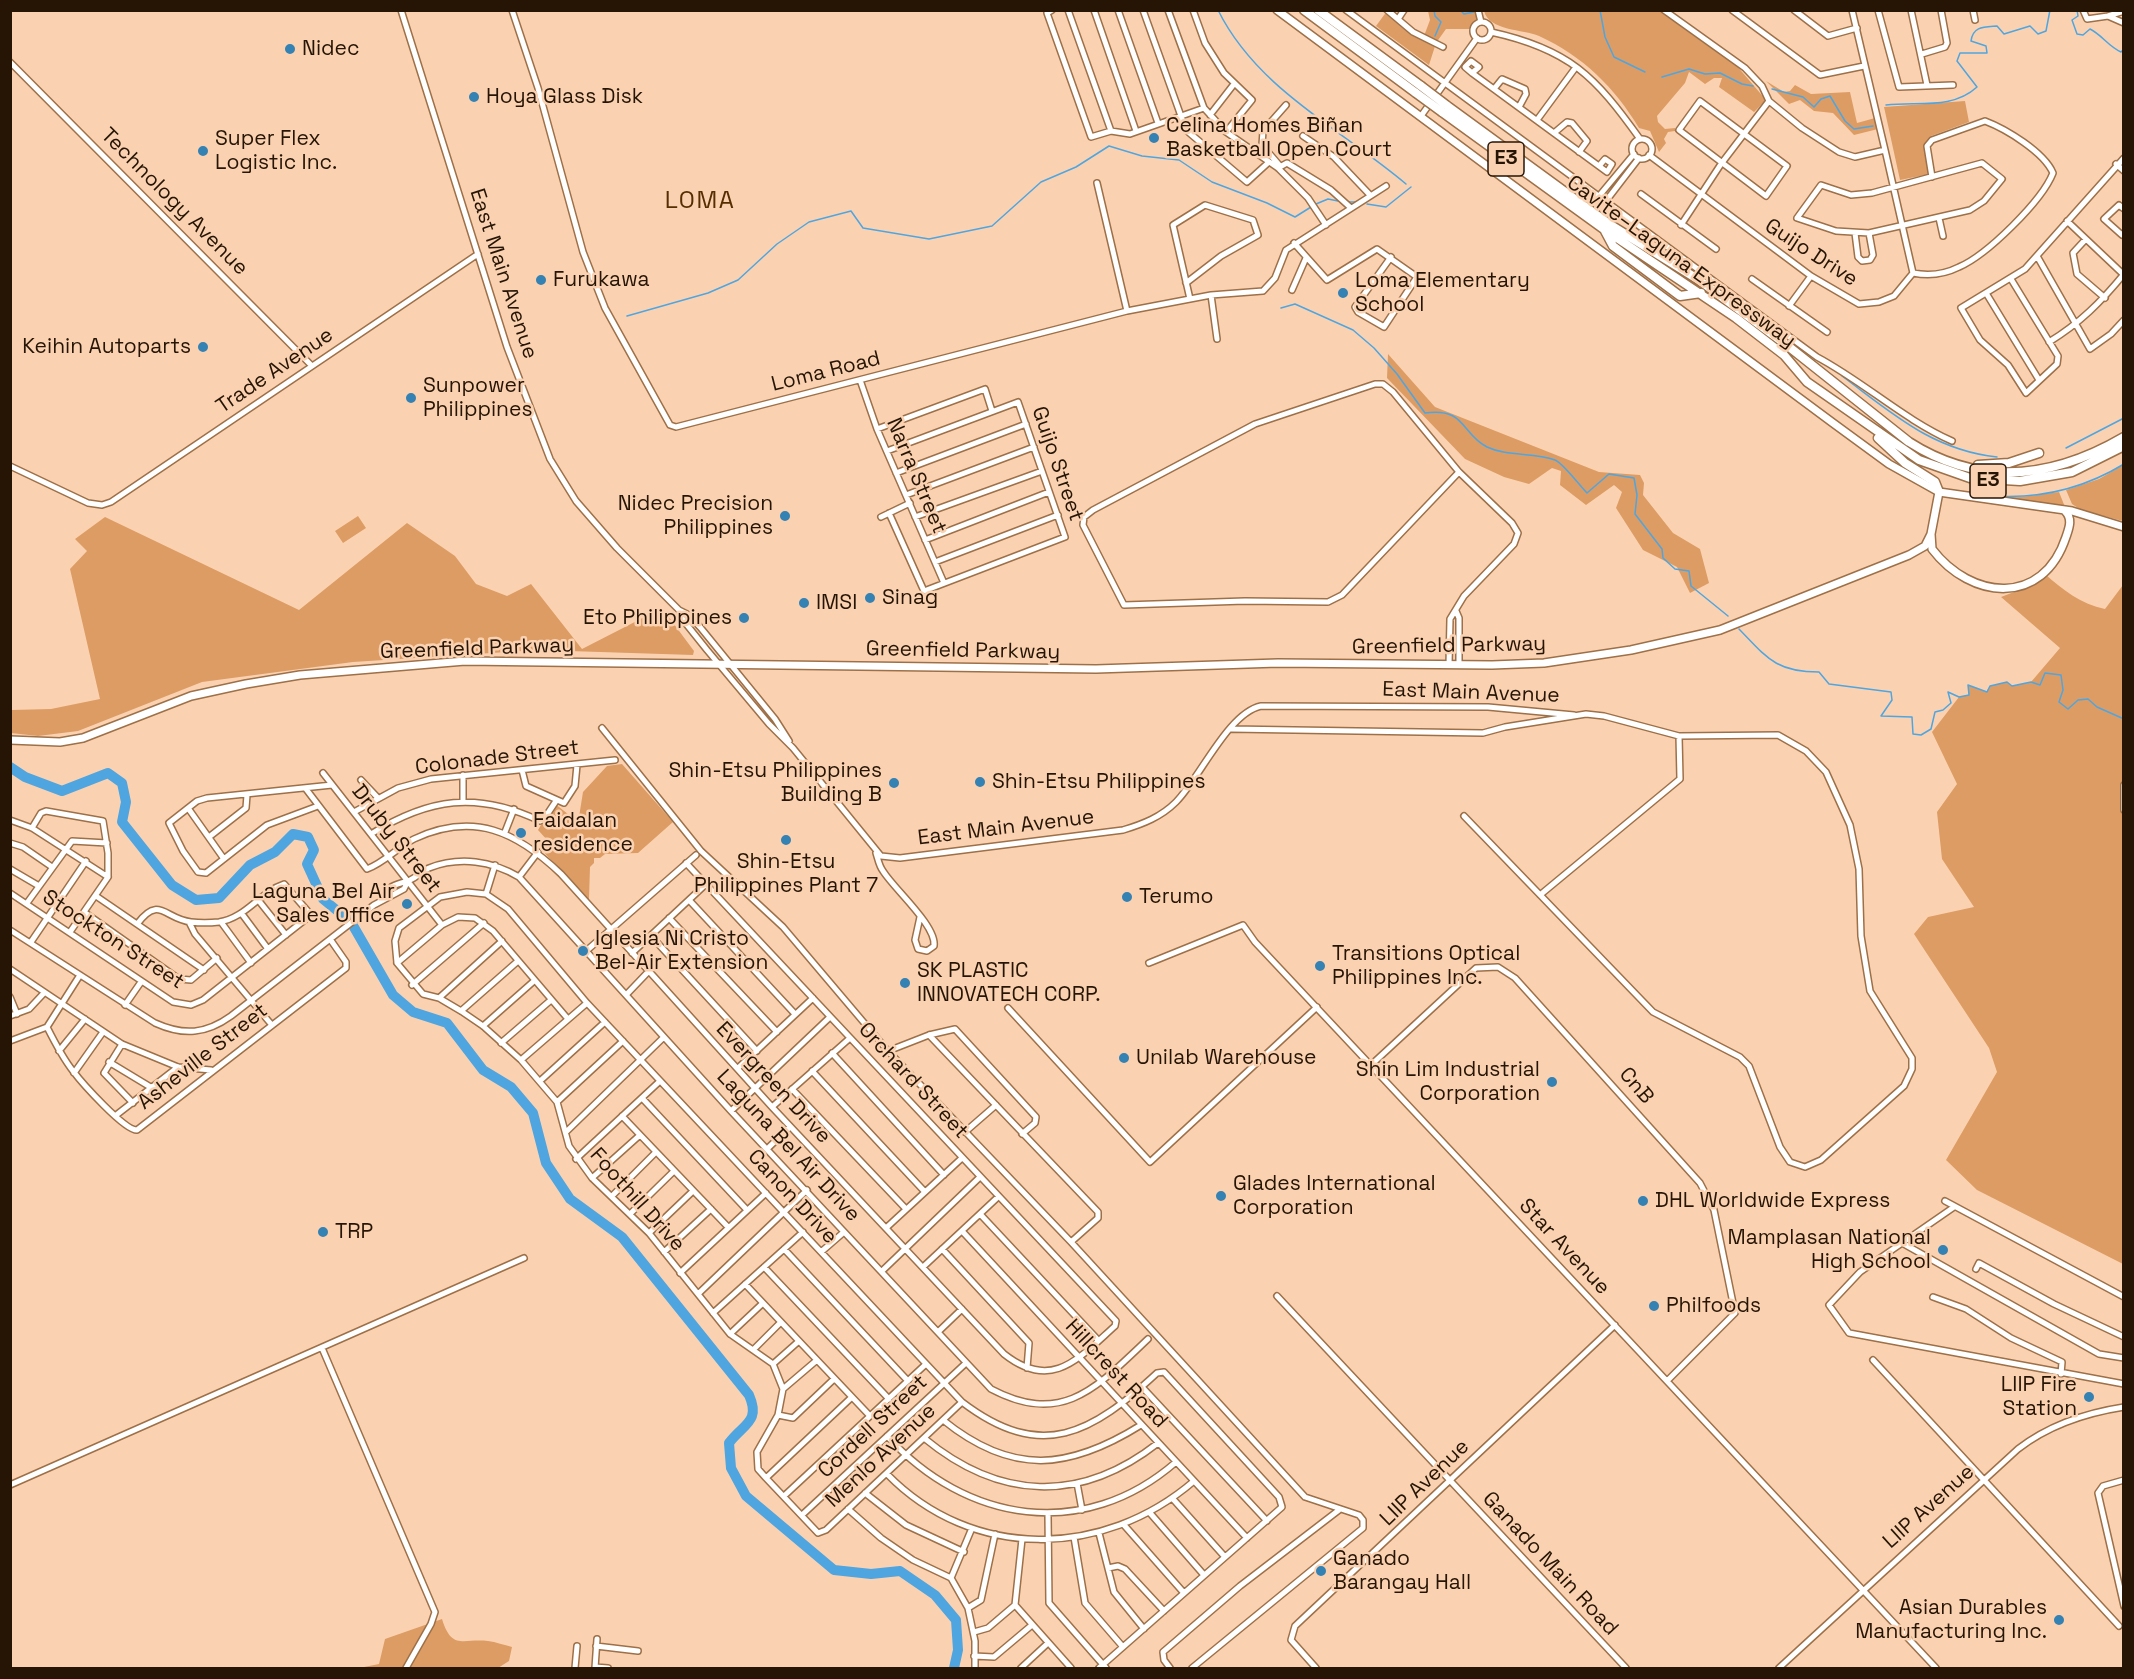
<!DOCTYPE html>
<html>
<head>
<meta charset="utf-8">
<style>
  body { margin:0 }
  #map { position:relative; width:2134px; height:1679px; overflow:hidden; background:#fbd2b1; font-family:"Space Grotesk",sans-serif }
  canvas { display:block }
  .frame { position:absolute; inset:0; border:12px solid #261505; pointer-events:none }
</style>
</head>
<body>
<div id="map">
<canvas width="2134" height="1679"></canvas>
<div class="frame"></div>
</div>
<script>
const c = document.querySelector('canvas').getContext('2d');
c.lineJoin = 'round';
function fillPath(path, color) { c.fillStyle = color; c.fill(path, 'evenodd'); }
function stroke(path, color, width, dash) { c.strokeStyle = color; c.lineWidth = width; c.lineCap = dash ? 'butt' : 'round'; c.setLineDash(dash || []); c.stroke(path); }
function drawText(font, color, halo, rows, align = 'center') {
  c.font = font + ' "Space Grotesk",sans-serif'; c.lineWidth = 5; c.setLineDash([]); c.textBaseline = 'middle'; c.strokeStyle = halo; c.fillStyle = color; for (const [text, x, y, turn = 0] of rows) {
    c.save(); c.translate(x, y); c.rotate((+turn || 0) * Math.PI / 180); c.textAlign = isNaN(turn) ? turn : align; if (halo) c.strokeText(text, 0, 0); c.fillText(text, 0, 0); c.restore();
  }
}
fillPath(new Path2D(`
  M1387,11L1413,32L1424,36L1430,20L1428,11H1478L1479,22L1473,29H1446L1436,43L1429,65L1376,26Z
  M1484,11H1661L1737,66L1766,100L1754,112L1719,87L1722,78H1714L1705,84L1689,72L1685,83L1657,116L1658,122L1665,129L1675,128V131L1668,132L1664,139L1666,143L1659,152L1650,131L1639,128C1615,88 1583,56 1539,36C1523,29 1489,31 1484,11Z
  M1766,81L1784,92L1790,91L1795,85L1811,94L1850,92L1857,123L1875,118L1878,129L1854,135L1833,113L1814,111L1800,100L1789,104Z
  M1965,101L1969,122L1931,136L1925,146L1930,174L1900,180L1884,107Z
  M1388,354L1435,407L1599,472L1640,475L1644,483L1643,495L1673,533L1700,549L1709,583L1690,593L1677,567L1643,550L1616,508L1622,492L1614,485L1586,505L1560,485L1561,471L1552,468L1529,484L1504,477L1465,459L1387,378Z
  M2123,465V521L2081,510L2072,504L2066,490L2099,479Z
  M2059,492L2065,507L1989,497H2021Z
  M358,516L366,528L343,543L335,531Z
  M105,517L299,610L407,523L455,556L476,584L507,596L531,584L582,649L662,608L694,651L693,655L538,650L353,662L202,682L78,731L38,736L11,733V710L51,709L100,699L70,569L87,551L75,539Z
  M2045,574C2063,590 2081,604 2105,609L2123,585V1264L1977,1190L1946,1160L1997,1072L1989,1048L1914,934L1928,917L1974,907L1942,859L1937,812L1957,784L1932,732L1959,697L1969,695L1968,685L1986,692L1990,686L2007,682L2012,686L2031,682L2060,648L2001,597L2027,587Z
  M622,764L673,822L638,853L605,854L600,858H594V863L590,867L589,899H586L541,849L548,841L538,830L554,803L573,818L579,817L583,792L607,766Z
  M442,1619C452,1651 463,1638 488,1641C496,1642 504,1645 512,1647L509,1661L498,1668H359L379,1664L385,1639Z`), '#dd9c63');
stroke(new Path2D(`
  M1218,10C1257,89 1341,129 1406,184
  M1434,10L1435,16L1441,22L1435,36
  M1460,10L1464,14L1474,12
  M1600,10L1605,37L1614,57L1645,72
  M2077,10L2078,16L2072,20L2077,34L2083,35L2090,29C2102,35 2108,46 2121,52L2124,49
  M1483,11L1485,10
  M1662,77L1689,69L1705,74L1720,73L1742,84L1753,86
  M1772,89L1803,97L1814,107L1821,99L1830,96L1845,121L1854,129L1873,126
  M1886,105C1917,101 1952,110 1977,87L1957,61L1960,53H1987L1986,46L1971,41C1973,26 1984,27 1997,26L2004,34L2030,26L2038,34L2046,31L2050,10
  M1347,202H1356
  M1316,204L1328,199L1338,201
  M1367,204L1386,207L1411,187
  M1281,308L1295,304L1353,330L1374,348L1397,374L1425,413C1466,407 1461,434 1487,447C1508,457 1533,452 1555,460C1562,462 1580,486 1587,493L1609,474L1634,478L1637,495L1635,514L1662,549L1663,558L1675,569L1689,571L1691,586L1728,616
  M627,316L708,293L738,280L777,244L809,222L851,211L863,228L929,239L992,226L1041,182L1076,167L1109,146L1142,156L1179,160L1212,182L1267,203L1295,217L1311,207
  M1842,376C1892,413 1932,450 1997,457
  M2066,448L2124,418
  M1965,492L1973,493
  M1993,496C2040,499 2083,489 2124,464
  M1739,629C1767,658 1776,672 1819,672L1829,684L1891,692L1892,700L1881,716L1912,717L1913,734L1921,735L1931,729L1935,712L1943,710L1951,703L1948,692L1959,697L1969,695L1968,685L1987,692L1990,686L2007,682L2012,686L2031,682L2040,685L2045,673L2061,675L2063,690L2059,702L2068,709L2078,700L2088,699L2097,707L2124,719`), '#4fa5e0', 1.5);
stroke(new Path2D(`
  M10,767L25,777L62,791L108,773L122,783L126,802L122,822L172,885L196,900L219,898L250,865L275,852L293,834L308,837L314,850L307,864L323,899L351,922L393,995L413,1012L447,1023L483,1070L511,1087L533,1113L546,1163L570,1199L622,1237L749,1395C761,1422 743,1424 729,1443L731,1468L746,1496L834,1570L871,1574L900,1571L935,1595L956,1620L958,1650L954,1668`), '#4fa5e0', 10);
const minor = new Path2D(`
  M401,10L507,347L550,459L576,501L617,548L679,610L683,620L707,650L769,724L793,748L881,856L900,858L1123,830C1143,824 1161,817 1176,802C1200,778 1228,713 1261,706L1488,707L1574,715
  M512,10L538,88L583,252L605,308L670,425L676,427L1127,311L1211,295L1263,291L1275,278L1286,250L1386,186
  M1052,10L1047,13L1091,137L1111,131L1130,134L1204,108
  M1068,10L1111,131
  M1094,10L1136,131
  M1118,10L1158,123
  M1143,10L1186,130L1247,182L1269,162
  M1168,10L1204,108L1226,132L1278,168L1308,198L1326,225
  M1193,10L1205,43L1224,73L1252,100L1226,132
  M1346,10L1817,357C1864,382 1903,419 1952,441
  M1387,10L1413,32L1443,47
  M1478,10L1481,22
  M1664,10L1745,68L1762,86L1769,101L1802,128L1839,152L1855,157L1885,150L1852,10
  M1732,10L1820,75L1864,66
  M1794,10L1828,36L1857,28
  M1878,10L1899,87L1953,85
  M1911,10L1927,85
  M1973,10L1975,20
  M2083,10L2087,19L2108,16L2124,23
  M2108,16L2124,11
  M1398,19L1404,10
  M1473 31a9 9 0 1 1 18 0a9 9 0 1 1-18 0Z
  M1491,32C1569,49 1595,76 1640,139
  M1922,54L1945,47L1947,43L1941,10
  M10,62L312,366
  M1472,73L1479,67L1471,61L1465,67L1472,73L1607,172L1612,164L1605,159L1599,166
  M1494,89L1502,79L1525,89L1526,94L1519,107
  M1700,101L1787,166L1766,196L1679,130Z
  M1210,115L1234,84
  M1421,116L1477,38
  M1537,120L1576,67
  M1554,133L1567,122L1572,123L1587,141L1579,152
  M1303,136L1334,157L1370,195
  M1632 149a10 10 0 1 1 20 0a10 10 0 1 1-20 0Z
  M1649,155L1811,276L1859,304L1879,302L1894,296L1913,273L1885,150
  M1982,163L2002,179L1984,201L1970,210L1869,233L1836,231L1797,218L1821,185L1851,195L1872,193Z
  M2116,164L2124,171
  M1280,166L1262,145L1263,131L1286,105
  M1278,168L1287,163L1331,190L1351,208
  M1097,183L1127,311
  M1641,194L1716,249
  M1599,196L1634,154
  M1606,201L1639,158
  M2124,209L2119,205L2104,219L2122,235L2124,233
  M1939,218L1943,236
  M2067,221L2124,275
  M1681,225L1721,164L1769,101
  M1855,233L1858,257L1862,261L1870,260L1873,255L1869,233
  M2085,240L2073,253L2077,274L2105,298
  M1294,243L1327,280L1377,249L1417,277L1384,327L1358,312L1355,307L1391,257
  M2037,256L2090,349L2111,334L2124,320
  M1913,273C1928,276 1945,274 1959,267C1987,255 2042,201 2053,173C2044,152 2006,129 1985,121L1932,140L1927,146L1932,177
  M1417,277L1428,284
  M1752,279L1827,332
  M2011,279L2058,356L2057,364L2026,393L2008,365L1980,340L1961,308L2025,269L2124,158
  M1186,283L1221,256L1258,235L1253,220L1205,205L1173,225L1190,299
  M1292,290L1306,258
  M1986,293L2039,380
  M1211,295L1217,339
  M1789,306L1811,276
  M2049,342C2080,323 2101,302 2124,274
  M860,380L877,429L944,583
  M877,429L985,389L992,411
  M887,451L1018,402L1065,537L924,591L889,513
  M10,466L88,503L102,505L111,502L478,254
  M896,473L1026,424
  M906,495L1034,447
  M881,517L910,503
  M915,517L1042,471
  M925,540L1049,492
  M935,562L1058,515
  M679,610L689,615L700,627L775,719L789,741
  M1456,611L1459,618V665
  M1449,665L1450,619L1464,596L1514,544L1518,533L1512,523L1459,472L1393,392L1383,384H1375L1255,424L1093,510L1084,517L1083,525L1124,605L1245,601L1328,602L1342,595L1459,472
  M602,728L701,851L783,927L888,1051L1071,1242L1305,1497L1359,1515L1363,1520V1528L1192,1668
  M1231,729L1483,733L1505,727L1586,714L1604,716L1679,736L1778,735L1806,751L1826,772L1850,825L1859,869L1861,936L1870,991L1912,1058V1069L1904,1086L1821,1160L1805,1167L1790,1162L1780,1147L1749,1066L1740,1057L1653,1012L1464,816
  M522,770L526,786L564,803L575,786L577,765
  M323,773L442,925
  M361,780L378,798
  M2124,785V810
  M306,789L367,869C384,863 398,847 414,839C474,811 517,832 561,874L772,1107L1004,1354C1052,1392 1079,1358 1115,1326L1116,1321L686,863
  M463,801V775
  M318,806L267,825L206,873L198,872L183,851L169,823L197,801L207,798L332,785
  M188,808L224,859
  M354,812L398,788L431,779L615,760
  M10,820L32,828L108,877
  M32,828L41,813L46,811L103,821L108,853V877L70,932
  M505,832L514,809
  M371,834C429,798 477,791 540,821L544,819L556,801
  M209,837L246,808L247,795
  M10,843L23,847L52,867
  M876,853C878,859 879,866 883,871C894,889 937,926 934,946L927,951L918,949L915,940L920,917
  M10,869L39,886
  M519,877L538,852
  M10,893L173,1002L191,1005L203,1000L311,915L284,884C260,892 246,918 219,922C210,923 199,923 191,922C165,919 159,895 138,923
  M486,894L495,865
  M1540,895L1680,779L1679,736
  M96,896L204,970
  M381,900C390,883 395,886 410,880C417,877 422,871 429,868C460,856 492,861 519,877L731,1111L991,1389C1063,1427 1097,1387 1148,1339
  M689,900L795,1014
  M259,901L286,935
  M27,903L72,841L107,843
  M84,912L179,979L191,980L217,958
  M242,914L268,949
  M669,918L777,1032
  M189,922L195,934L271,1024
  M221,922L251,963
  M10,930L155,1023C184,1036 206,1034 231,1016L374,905L404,889L408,881
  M651,936L757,1051
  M31,942L86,861
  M585,952L696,855
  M632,953L706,884
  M397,963L442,925L458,917L475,918L493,931L568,1019
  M1149,963L1243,925L1255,942L1936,1668
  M10,969L122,1044L178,1067L211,1070
  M412,985L484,923
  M626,995L648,972
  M10,997L17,1014
  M439,998L502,941
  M125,1005L141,982
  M1008,1008L1150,1162L1317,1007
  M461,1011L518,961
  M10,1016L29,1009L44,993
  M483,1026L534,981
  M47,1027C55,1043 62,1057 73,1071C82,1083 125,1131 137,1130L346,968V962L330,939
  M929,1035L1098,1212V1218L1071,1242
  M10,1041L47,1027L80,975
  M501,1043L551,1000
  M122,1044L104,1073L133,1103
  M59,1051L85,1019
  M888,1051L929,1035L955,1029L1036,1117L1035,1123L1022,1134
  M832,1053L944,1175
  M521,1060L587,1003
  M109,1062L152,1088
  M1371,1065L1476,968L1498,967L1515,978L1700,1183L1714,1210L1735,1313L1667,1381
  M738,1068L813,998
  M812,1071L925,1192
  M74,1073L103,1032
  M540,1081L605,1022
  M792,1089L906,1209
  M642,1098L747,1210
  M557,1102L623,1041
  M772,1107L850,1038
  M731,1111L830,1017
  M115,1116L178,1067
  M622,1116L728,1227
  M566,1132L664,1037
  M965,1132L996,1105
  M767,1149L790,1127
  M576,1159L660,1081
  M592,1178L640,1135
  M612,1196L656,1152
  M1945,1201L2124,1297
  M1954,1207L1860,1272L1829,1305L1849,1333L2124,1384
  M631,1213L674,1171
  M980,1214L1098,1340
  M886,1228L962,1158
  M962,1231L1247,1538
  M649,1233L693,1191
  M1904,1244L2099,1354L2124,1358
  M784,1249L908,1381
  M942,1249L1029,1343L1027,1368
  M664,1252L711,1209
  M821,1252L844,1232
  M764,1267L889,1399
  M923,1267L998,1197
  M1976,1269L1979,1263L2054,1304L2124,1337
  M882,1271L980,1177
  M680,1273L766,1193
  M745,1284L870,1416
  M698,1294L807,1190
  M1277,1296L1626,1668
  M1933,1297L1966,1309L2011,1338L2062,1362L2061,1374
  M713,1313L803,1232
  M939,1331L962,1309
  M730,1334L763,1303
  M322,1348L435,1612L431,1624L406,1668
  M753,1350L781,1322
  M1873,1360L2119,1626
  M773,1364L799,1341
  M1142,1387L1267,1521
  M783,1389L817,1360
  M962,1402L826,1530L818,1533L766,1478L758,1469L757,1452L778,1415L783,1389L773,1364L730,1334L649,1233L592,1178L569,1146L557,1102L521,1060L483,1026L461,1011L439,998L423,994L397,963L395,941L399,928L440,897L467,892L486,894L508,909L587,1003L962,1402C1042,1463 1092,1433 1157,1373L1164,1372L1279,1497L1282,1507L1099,1668
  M778,1415L793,1418L834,1379
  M943,1420C1012,1476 1069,1470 1141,1425
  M887,1436C966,1523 1084,1542 1176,1462
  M924,1438C999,1500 1080,1504 1158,1443
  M887,1474C972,1561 1103,1559 1194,1481
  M766,1478L852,1397
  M2124,1480L2103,1486L2098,1493L2124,1606
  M1077,1483L1082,1510
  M10,1485L524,1258
  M865,1493L906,1525L964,1552
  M784,1496L926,1364
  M1173,1499L1225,1557
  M848,1509L881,1538L913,1560L951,1578L968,1608L975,1641V1668
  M1150,1513L1204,1575
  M802,1515L966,1363
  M1048,1515L1049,1603L1106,1668
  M1124,1525L1184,1593
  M1099,1533L1114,1592L1144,1629
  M1074,1537L1085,1603L1123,1647
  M1022,1539L1015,1605L1071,1668
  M1108,1568L1118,1566L1125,1569L1164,1611
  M951,1578L972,1528
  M968,1608L981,1600L995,1534
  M974,1632L988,1628L1015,1605
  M596,1646L638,1651
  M974,1656L994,1657L1032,1625
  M595,1667L608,1668
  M575,1668L577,1646
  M595,1668L597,1639
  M1021,1668L1048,1643
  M1170,1668L1164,1660L1163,1652L1240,1586L1339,1510
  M1316,1668L1291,1640L1295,1626L1615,1325
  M1779,1668L2018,1449C2049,1425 2085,1413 2124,1407`);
const major = new Path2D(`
  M1277,10L1833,423L1889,464L1939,492L2072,511L2124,527
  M1939,492L1931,534L1932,549C1971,600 2043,607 2066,537C2069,528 2073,519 2065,511
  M10,740L60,742L83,738L191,696L246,684L300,675L465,661L1096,669L1278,663L1492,665L1544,663L1631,650L1720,630L1909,555L1925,546L1931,534`);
const highway = new Path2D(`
  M1304,10L1416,93
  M1318,10L1421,86
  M1446,105L1609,224L1699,280L1788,346L1909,442C1981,488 2054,478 2124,437
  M1442,112L1605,230L1736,318L1784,355L1807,382L1919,460L1970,478L2020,481L2072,472L2124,446
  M1605,231L1613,246L1680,296L1701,293
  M1878,438L1905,463L1935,482L1939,492
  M1978,465L2009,463L2039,453`);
stroke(minor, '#9d7048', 8);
stroke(major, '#9d7048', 10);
stroke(highway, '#9d7048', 11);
stroke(minor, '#fff', 5);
stroke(major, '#fff', 7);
stroke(highway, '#fff', 8);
const highwayBridge = new Path2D(`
  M1421,86L1446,105
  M1416,93L1442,112`);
stroke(highwayBridge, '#9d7048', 11, []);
stroke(highwayBridge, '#fff', 8);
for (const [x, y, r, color] of [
  [290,49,6,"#3481b3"],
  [474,97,6,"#3481b3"],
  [1154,138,6,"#3481b3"],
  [203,151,6,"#3481b3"],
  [541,280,6,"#3481b3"],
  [1343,293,6,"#3481b3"],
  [203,347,6,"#3481b3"],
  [411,398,6,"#3481b3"],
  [785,516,6,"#3481b3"],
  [870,598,6,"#3481b3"],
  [804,603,6,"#3481b3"],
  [744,618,6,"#3481b3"],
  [980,782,6,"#3481b3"],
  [894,783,6,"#3481b3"],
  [521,833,6,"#3481b3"],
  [786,840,6,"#3481b3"],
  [1127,897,6,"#3481b3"],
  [407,904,6,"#3481b3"],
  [583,951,6,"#3481b3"],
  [1320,966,6,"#3481b3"],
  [905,983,6,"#3481b3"],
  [1124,1058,6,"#3481b3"],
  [1552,1082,6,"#3481b3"],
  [1221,1196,6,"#3481b3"],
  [1643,1201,6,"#3481b3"],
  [323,1232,6,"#3481b3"],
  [1943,1250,6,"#3481b3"],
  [1654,1306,6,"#3481b3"],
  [2089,1397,6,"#3481b3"],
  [1321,1571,6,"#3481b3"],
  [2059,1620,6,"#3481b3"]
]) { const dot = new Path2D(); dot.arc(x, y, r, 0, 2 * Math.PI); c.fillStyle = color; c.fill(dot); stroke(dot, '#fbd2b1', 2); }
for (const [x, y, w] of [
  [1506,159,36],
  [1988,481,36]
]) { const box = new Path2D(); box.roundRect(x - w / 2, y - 17, w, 34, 4.5); c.fillStyle = '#fbd2b1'; c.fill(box); stroke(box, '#261505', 1.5); }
drawText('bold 20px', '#261505', null, [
  ["E3",1506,159],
  ["E3",1988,481]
]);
drawText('21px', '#261505', '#fbd2b1', [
  ["Nidec",302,49],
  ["Hoya Glass Disk",486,97],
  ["Celina Homes Biñan",1166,126],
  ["Basketball Open Court",1166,150],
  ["Super Flex",215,139],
  ["Logistic Inc.",215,163],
  ["Furukawa",553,280],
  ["Loma Elementary",1355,281],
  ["School",1355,305],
  ["Keihin Autoparts",191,347,"right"],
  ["Sunpower",423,386],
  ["Philippines",423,410],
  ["Nidec Precision",773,504,"right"],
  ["Philippines",773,528,"right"],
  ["Sinag",882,598],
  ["IMSI",816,603],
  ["Eto Philippines",732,618,"right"],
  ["Shin-Etsu Philippines",882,771,"right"],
  ["Building B",882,795,"right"],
  ["Shin-Etsu Philippines",992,782],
  ["Faidalan",533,821],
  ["residence",533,845],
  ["Shin-Etsu",786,862,"center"],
  ["Philippines Plant 7",786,886,"center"],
  ["Laguna Bel Air",395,892,"right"],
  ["Sales Office",395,916,"right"],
  ["Terumo",1139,897],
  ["Iglesia Ni Cristo",595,939],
  ["Bel-Air Extension",595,963],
  ["Transitions Optical",1332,954],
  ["Philippines Inc.",1332,978],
  ["SK PLASTIC",917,971],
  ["INNOVATECH CORP.",917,995],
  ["Unilab Warehouse",1136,1058],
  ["Shin Lim Industrial",1540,1070,"right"],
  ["Corporation",1540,1094,"right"],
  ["Glades International",1233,1184],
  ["Corporation",1233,1208],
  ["DHL Worldwide Express",1655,1201],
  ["TRP",335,1232],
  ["Mamplasan National",1931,1238,"right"],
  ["High School",1931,1262,"right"],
  ["Philfoods",1666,1306],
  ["LIIP Fire",2077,1385,"right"],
  ["Station",2077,1409,"right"],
  ["Ganado",1333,1559],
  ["Barangay Hall",1333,1583],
  ["Asian Durables",2047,1608,"right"],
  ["Manufacturing Inc.",2047,1632,"right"]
], 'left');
drawText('21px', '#261505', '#fbd2b1', [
  ["Technology Avenue",174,202,45],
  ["Guijo Drive",1811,253,33],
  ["Cavite–Laguna Expressway",1681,262,36],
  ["East Main Avenue",503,274,72],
  ["Trade Avenue",275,371,-34],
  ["Loma Road",826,372,-14],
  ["Guijo Street",1057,464,71],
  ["Narra Street",916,476,67],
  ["Greenfield Parkway",1449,646,-1],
  ["Greenfield Parkway",477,649,-2],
  ["Greenfield Parkway",963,651,1],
  ["East Main Avenue",1471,693,2],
  ["Colonade Street",497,758,-7],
  ["East Main Avenue",1006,828,-7],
  ["Druby Street",396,839,52],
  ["Stockton Street",113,940,33],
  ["Asheville Street",203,1057,-38],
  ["Orchard Street",913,1081,47],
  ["Evergreen Drive",773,1083,47],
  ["CnB",1636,1086,49],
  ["Laguna Bel Air Drive",788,1146,47],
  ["Canon Drive",792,1197,47],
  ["Foothill Drive",637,1200,48],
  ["Star Avenue",1564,1247,47],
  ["Hillcrest Road",1116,1374,47],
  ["Cordell Street",873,1427,-43],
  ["Menlo Avenue",881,1456,-43],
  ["LIIP Avenue",1425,1483,-44],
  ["LIIP Avenue",1929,1507,-42],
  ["Ganado Main Road",1550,1564,47]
]);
c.letterSpacing = '1.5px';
drawText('24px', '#562e01', '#fbd2b1', [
  ["LOMA",700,201]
]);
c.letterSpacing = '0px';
</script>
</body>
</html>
